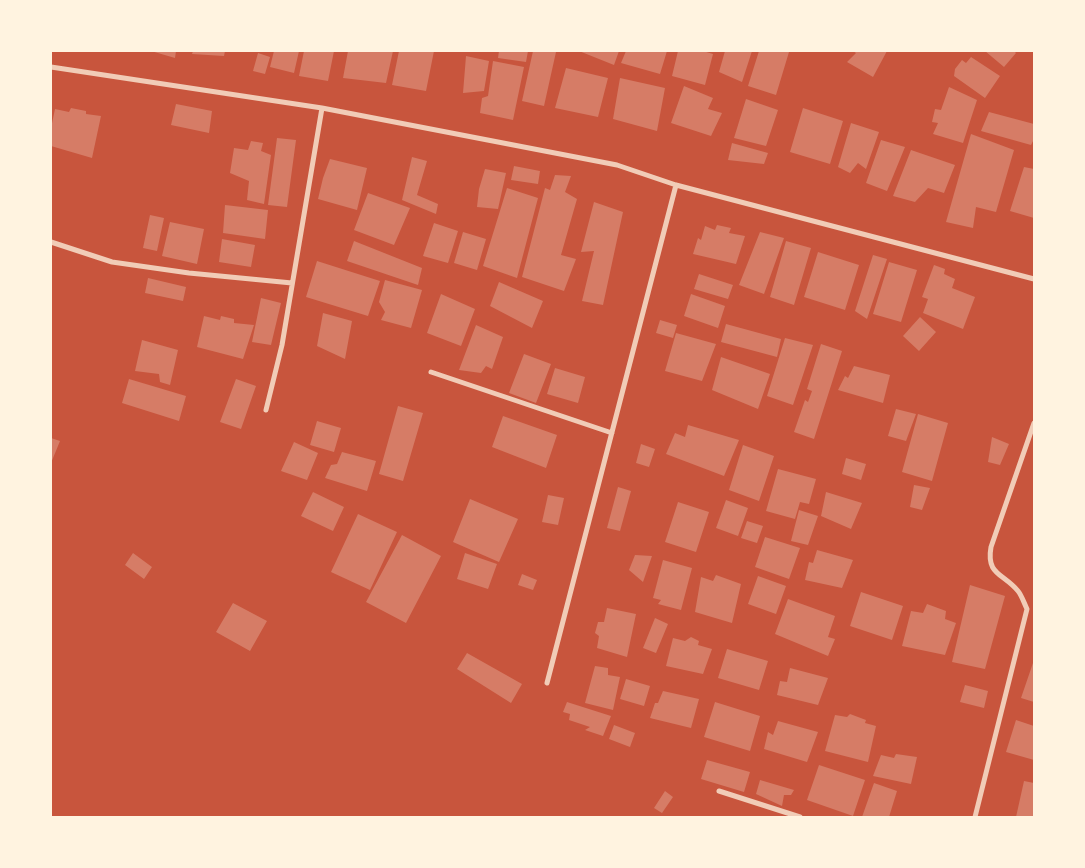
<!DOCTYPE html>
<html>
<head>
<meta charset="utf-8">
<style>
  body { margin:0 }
  #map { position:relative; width:1085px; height:868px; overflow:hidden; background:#c8553d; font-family:Overpass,sans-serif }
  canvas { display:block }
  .frame { position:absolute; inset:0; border:52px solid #fff3e0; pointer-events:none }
</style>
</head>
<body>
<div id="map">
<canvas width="1085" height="868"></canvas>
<div class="frame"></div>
</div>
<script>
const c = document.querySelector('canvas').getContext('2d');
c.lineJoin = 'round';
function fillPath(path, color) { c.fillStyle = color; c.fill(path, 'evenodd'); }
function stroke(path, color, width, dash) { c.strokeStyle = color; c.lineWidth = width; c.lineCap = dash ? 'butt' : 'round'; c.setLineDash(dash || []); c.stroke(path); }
fillPath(new Path2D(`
  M151,51H176L175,58Z
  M193,51H225L224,56L192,54Z
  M274,51H299L294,73L270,67Z
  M304,51H334L328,81L299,76Z
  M348,51H393L386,83L343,78Z
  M399,51H434L426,91L392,85Z
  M499,51H528L526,62L498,58Z
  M533,51L556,52L544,106L522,101Z
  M579,51H619L614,65Z
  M626,51H667L660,74L621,63Z
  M678,51H703L713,54L705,85L672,76Z
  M725,51H752L742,82L719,72Z
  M759,51L789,52L776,95L748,86Z
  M853,51H887L873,77L847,62L856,53Z
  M985,51H1014L1016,53L1004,67Z
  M258,53L270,57L265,74L253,71Z
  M466,56L489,61L484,91L463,93Z
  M971,57L1000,76L985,98L954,76L955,69L962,60L966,63Z
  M493,61L524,67L513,120L480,113L482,98L488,96Z
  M566,68L608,78L598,117L555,108Z
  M620,78L665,88L657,131L613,119Z
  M684,86L713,98L708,109L722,113L711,136L671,123Z
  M949,87L977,100L963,143L933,134L938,123L932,122L935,109L941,110Z
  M746,99L778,110L766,146L734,138Z
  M176,104L212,111L209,133L171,125Z
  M71,108L86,111V114L101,116L92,158L51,146V128L55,109L69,112Z
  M803,108L843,121L830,164L790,152Z
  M989,112L1034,124V139L1031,145L981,131Z
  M851,123L879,132L866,169L858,163L850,173L838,167Z
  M971,134L1014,150L996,212L976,207L973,228L946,222Z
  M277,138L296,140L287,207L268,205Z
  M881,140L905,147L887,191L866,183Z
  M251,141L263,143L261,151L271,155L264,204L247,200L249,181L230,173L234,148L248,150Z
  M732,143L768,153L764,164L728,160Z
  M911,150L955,165L944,193L928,188L915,202L893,196Z
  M412,157L427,161L417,195L438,204L436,214L402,200Z
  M330,159L367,168L357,210L318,199L323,178Z
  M514,166L540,171L538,184L511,180Z
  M1024,167L1034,169V218L1010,211Z
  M485,169L506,173L498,209L477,207L479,189Z
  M555,175L571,176L565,192L577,199L561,255L576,259L564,291L522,277L545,188L550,190Z
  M507,188L538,198L517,278L483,266Z
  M368,193L410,208L394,245L354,230Z
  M594,202L623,212L603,305L582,301L594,251L581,252Z
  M225,205L268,210L265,239L223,233Z
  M150,215L164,218L157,251L143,248Z
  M170,222L204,229L197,264L162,256Z
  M434,223L458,231L448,263L423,256Z
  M717,225L731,228L729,233L745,236L736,264L693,254L698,238L701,240L705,226L715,230Z
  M463,232L486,239L477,270L454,263Z
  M760,232L784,238L764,294L739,285Z
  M222,239L255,245L251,267L219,262Z
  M354,241L422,268L418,285L347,261Z
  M786,241L811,248L794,305L770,297Z
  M818,252L859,265L845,310L804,297Z
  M873,255L887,259L867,319L855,311Z
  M317,261L380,281L368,316L306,297Z
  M889,262L917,270L901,322L873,314Z
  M934,265L945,269L944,274L955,279L952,288L975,297L963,329L923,313L928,299L922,297Z
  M699,274L733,285L728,299L694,289Z
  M148,278L186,287L183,301L145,293Z
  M385,280L422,290L411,328L381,320L385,312L379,302Z
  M499,282L543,301L532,328L490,306Z
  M441,294L475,309L461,346L427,333Z
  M691,294L725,306L718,328L684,316Z
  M261,298L281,303L271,345L252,342Z
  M323,313L352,321L345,359L317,346Z
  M204,316L220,320L221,316L234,319V323L254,325L243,359L197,347Z
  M920,317L936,332L919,351L903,336Z
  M660,320L677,325L673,338L656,333Z
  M726,324L781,339L777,357L721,342Z
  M476,325L503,337L492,369L486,366L481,373L459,370Z
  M676,333L716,344L702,381L665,371Z
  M785,338L813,345L793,405L767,396Z
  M142,340L178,350L170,385L160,382L159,374L135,371Z
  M821,344L842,351L814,439L794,432L805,400L808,402L812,391L807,389Z
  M524,354L551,364L536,403L509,393Z
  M721,357L770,374L758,409L712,390Z
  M854,366L890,375L883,403L838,390L845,376L848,378Z
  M555,368L585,377L578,403L547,394Z
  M129,379L186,396L179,421L122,403Z
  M236,379L256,386L241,429L220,422Z
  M398,406L423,413L403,481L379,474Z
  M896,409L916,414L906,441L888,436Z
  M918,414L948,423L932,481L902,472Z
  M503,416L557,435L546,468L492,447Z
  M317,421L341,428L334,452L310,445Z
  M688,425L739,440L724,476L666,454L675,433L685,437Z
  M992,437L1009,444L1000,465L988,462Z
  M51,438L60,441L51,463Z
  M294,442L318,453L307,480L281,471Z
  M641,444L655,449L649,467L636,463Z
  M743,445L774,456L759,501L729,490Z
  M342,452L376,461L367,491L325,478L331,465L337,464Z
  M846,458L866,464L861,480L842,474Z
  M778,469L816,479L809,504L800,502L795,519L766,511Z
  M914,485L930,488L922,510L910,507Z
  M618,487L631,491L620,531L607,528Z
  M313,492L344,507L333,531L301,516Z
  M826,492L862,503L851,529L821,516Z
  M548,495L564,498L558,525L542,522Z
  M470,499L518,519L499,562L453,542Z
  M726,500L748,508L738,536L716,528Z
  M678,502L709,512L696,552L665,542Z
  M799,510L818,516L808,545L791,541Z
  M358,514L397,532L370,590L331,572Z
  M747,521L763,526L757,543L741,538Z
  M402,535L441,556L406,623L366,602Z
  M765,537L800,548L789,579L755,567Z
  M817,550L853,560L842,588L805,580L809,562L813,563Z
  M133,553L152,567L144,579L125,565Z
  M465,553L497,564L488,589L457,579Z
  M635,555L652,556L643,582L629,570Z
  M663,560L692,568L681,610L658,604L661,600L653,598Z
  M522,574L537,580L533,590L518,585Z
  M716,575L741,584L732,623L695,612L701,577L713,581Z
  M758,576L786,586L776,614L748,604Z
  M970,585L1005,596L985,669L952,662Z
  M861,592L903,606L892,640L850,626Z
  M788,599L835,616L828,637L835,639L828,656L775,634Z
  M233,603L267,621L250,651L216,632Z
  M927,604L946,611L945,619L956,623L945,655L902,646L911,611L923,613Z
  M607,608L636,614L627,657L597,648L599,636L595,633L598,622H604Z
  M655,618L668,624L656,653L643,648Z
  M691,637L699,641L698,645L712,649L703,674L666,666L673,638L685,641Z
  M727,649L768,661L759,690L718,678Z
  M467,653L522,684L511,703L457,669Z
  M1034,660V702L1021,698Z
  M595,666L608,668V675L620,677L613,710L585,703Z
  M790,668L828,678L818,705L777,695L780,681L787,682Z
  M626,679L650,686L644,706L620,699Z
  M965,685L988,691L984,708L960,702Z
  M663,691L699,699L691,728L650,718L655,703H658Z
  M567,702L611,716L603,736L585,730L590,727L569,720L570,714L563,712Z
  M715,702L760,716L750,751L704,737Z
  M850,714L866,720L865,723L876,726L868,762L825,751L835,715L847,717Z
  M1016,720L1034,726V760L1006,752Z
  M778,721L818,732L807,762L764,749L768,732L773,735Z
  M614,725L635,733L630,747L609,739Z
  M896,754L917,757L911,784L873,776L881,755L894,758Z
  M707,760L750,772L744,792L701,779Z
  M819,765L865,780L853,816L807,800Z
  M760,780L794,790L791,795H784L782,806L756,794Z
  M1024,781L1034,783V817H1016Z
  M874,783L897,791L889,817H862Z
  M665,791L673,797L662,813L654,808Z`), '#d67c66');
stroke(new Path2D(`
  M51,67L322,108L617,165L676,185L1034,279
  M51,242L112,262L189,273L292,283
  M431,372L612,433
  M266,410L282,345L322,108
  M547,683L676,185
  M719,791L800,817
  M975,817L1027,609C1024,603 1022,596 1018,591C1003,573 986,575 991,547L1034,423`), '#f1ccb7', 5);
</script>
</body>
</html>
